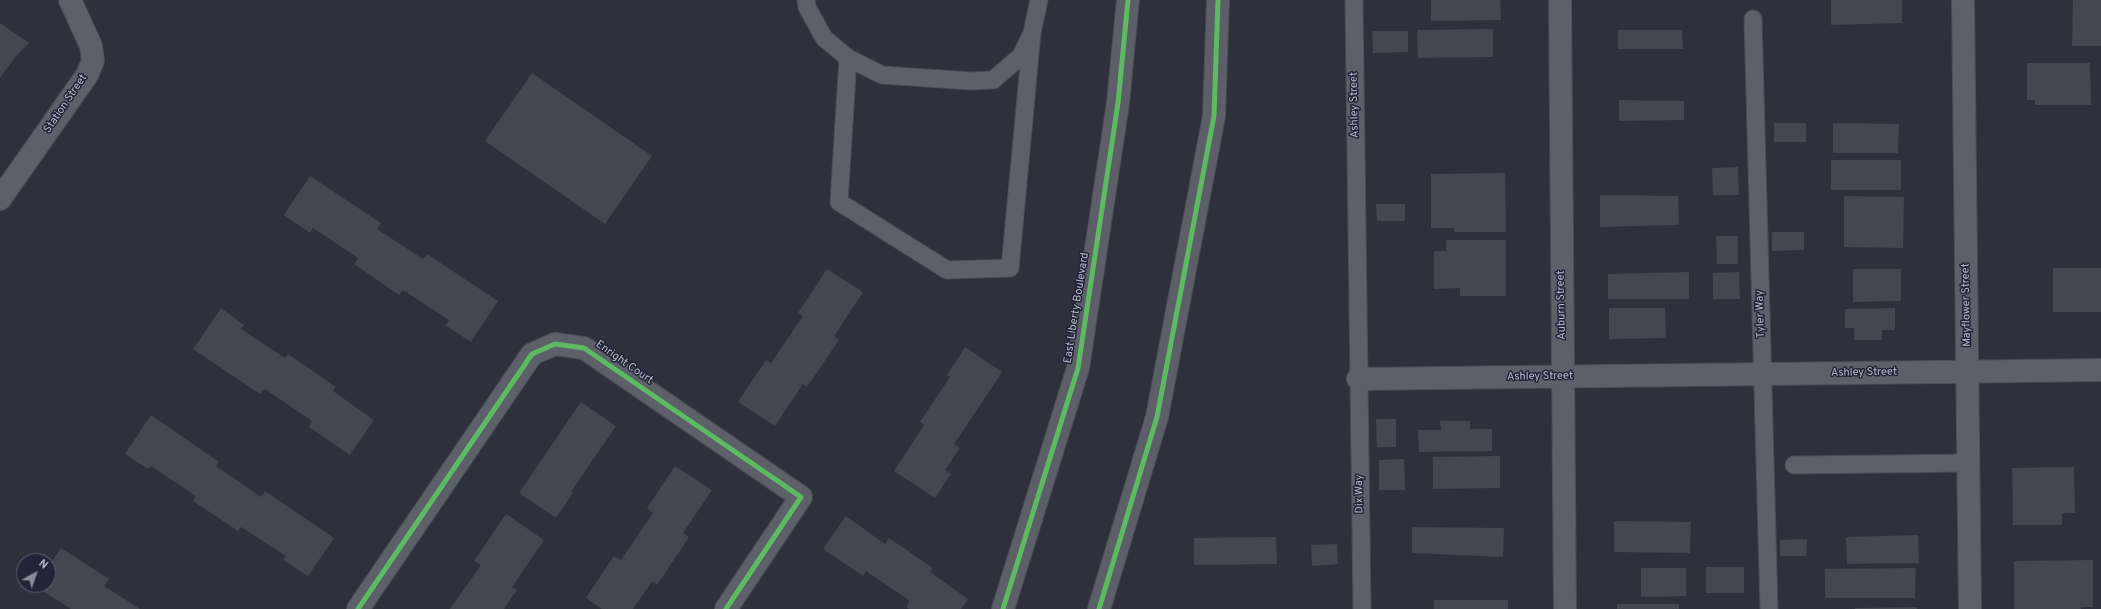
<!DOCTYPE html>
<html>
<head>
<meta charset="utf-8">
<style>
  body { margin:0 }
  #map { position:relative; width:2101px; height:609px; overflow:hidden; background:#2e303c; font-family:Overpass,sans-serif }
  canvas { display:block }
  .north { position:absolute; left:16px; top:553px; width:40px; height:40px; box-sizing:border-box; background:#212537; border:1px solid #5e6172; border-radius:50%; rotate:40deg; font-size:11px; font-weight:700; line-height:16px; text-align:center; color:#b9bccb }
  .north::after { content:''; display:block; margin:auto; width:14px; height:18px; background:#888b99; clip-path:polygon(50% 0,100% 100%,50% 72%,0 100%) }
</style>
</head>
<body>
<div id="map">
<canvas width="2101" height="609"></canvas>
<div class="north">N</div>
</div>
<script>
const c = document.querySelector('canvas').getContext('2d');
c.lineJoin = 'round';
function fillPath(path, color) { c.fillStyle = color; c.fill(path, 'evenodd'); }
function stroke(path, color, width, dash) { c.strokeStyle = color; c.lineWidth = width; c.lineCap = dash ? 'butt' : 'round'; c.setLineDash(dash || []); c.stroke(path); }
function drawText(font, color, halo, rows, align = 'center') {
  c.font = font + ' Overpass,sans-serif'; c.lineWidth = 3; c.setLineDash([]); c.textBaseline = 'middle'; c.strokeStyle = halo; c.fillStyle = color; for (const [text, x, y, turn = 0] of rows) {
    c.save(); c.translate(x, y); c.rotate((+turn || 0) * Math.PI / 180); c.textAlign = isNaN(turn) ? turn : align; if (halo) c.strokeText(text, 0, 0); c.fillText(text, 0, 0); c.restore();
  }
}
fillPath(new Path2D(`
  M1431,0H1500L1501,20L1431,21Z
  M1831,0H1902V23L1831,25Z
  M2073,0H2101V46H2072Z
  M0,23L29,43L15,57L0,78Z
  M1493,29V57L1418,58L1417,30Z
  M1618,30H1682L1683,49H1618Z
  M1372,31H1408V52L1373,53Z
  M2027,63H2090L2091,105H2035V100H2027Z
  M532,73L652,156L605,224L485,141Z
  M1619,100L1684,101V120L1619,121Z
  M1774,123H1806V142H1774Z
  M1833,123L1899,124L1898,153H1833Z
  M1831,160H1901V190H1831Z
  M1738,167L1739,195H1713L1712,168Z
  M1505,173L1506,232H1454V228H1431V174Z
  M310,176L381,223L377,229L423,259L427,254L498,301L471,342L445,325L449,320L403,290L399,295L354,264L358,258L313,228L310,233L284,215Z
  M1600,195L1678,196L1679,225L1600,227Z
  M1844,196L1904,197L1903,248L1844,247Z
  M1376,204H1405V221H1377Z
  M1772,232H1804V250L1772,251Z
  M1716,236H1738V264H1717Z
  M1446,240H1506V296H1460V288L1434,289V251H1446Z
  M2053,268H2101V312H2053Z
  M827,269L863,292L834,336L839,340L807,387L803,384L775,426L738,402L766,360L771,363L803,316L798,313Z
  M1853,269H1901V301L1853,302Z
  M1689,272V299H1608V274Z
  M1739,272L1740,299H1713V273Z
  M221,308L244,325L241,329L285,358L288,354L336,387L333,391L374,420L350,455L309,427L312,421L265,389L260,394L193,349Z
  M1609,308H1665L1666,338L1609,339Z
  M1895,308V330H1882V340H1854V328H1845V309Z
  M965,347L1002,372L954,444L960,448L945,470L951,474L935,498L894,471L924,425L920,422L950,377L947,375Z
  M581,402L616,426L571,492L573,493L556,518L519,493Z
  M151,415L219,462L216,466L261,497L265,491L334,538L308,576L283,560L286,556L241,527L238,531L193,501L196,496L151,466L148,469L125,454Z
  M1376,419H1396V447H1377Z
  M1440,421H1470V429H1492V451L1419,452L1418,430H1441Z
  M1500,456V488L1433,489V457Z
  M1404,459L1405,490H1379V460Z
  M675,466L712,490L683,533L689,537L657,585L652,581L633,609H602L586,598L614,556L621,560L653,513L647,508Z
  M2074,467L2075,513H2062V525H2013L2012,468Z
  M506,514L544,540L512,587L517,590L504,609H450L481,565L474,561Z
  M846,516L885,544L889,538L933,568L930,572L968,599L961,609H909L906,607L910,601L866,571L863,576L823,549Z
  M1614,521L1691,522L1690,553L1614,552Z
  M1412,527L1504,528L1503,557L1412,553Z
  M1918,535L1919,563L1847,564L1846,537Z
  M1276,537L1277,564L1194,565V538Z
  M1807,539L1806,556H1780V540Z
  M1337,544L1338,564L1312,566L1311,545Z
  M61,548L109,579L104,586L140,609H71L35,586L48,585V567Z
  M2093,560V607H2081V609H2014V561Z
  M1706,567H1744V593H1706Z
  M1641,568H1686V596L1641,597Z
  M1916,568L1915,598H1825V569Z
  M1434,600H1508V609H1434Z
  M1617,604H1679V609H1617Z
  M1917,607V609H1855V608Z`), '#444650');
const lane = new Path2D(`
  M806,0L807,7L824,38L848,58L882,75L971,81L993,80L1021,56L1032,33L1039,0
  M1354,0L1362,609
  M1753,19L1769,609
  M848,58L839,202L947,270L1010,268L1032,33
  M1794,465L1969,463`);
const street = new Path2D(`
  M1560,0L1565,609
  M1963,0L1970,609
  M0,199L87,75L93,61L91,46L70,0
  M1358,379L2101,370
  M358,609L532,354L555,344L584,348L801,497L726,609`);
const secondary = new Path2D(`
  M1003,609L1078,368L1118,103L1128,0
  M1099,609L1157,417L1214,116L1218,0`);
stroke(lane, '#4a4c55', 19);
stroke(street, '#4a4c55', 24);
stroke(secondary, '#4a4c55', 24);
stroke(lane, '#5e6069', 17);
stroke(street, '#5e6069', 22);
stroke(secondary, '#5c5e68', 22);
stroke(new Path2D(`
  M358,609L532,354L555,344L584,348L801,497L726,609
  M1003,609L1078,368L1118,103L1128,0
  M1099,609L1157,417L1214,116L1218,0`), '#5cba63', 5);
drawText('11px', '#b9bccb', '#212537', [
  ["Station Street",66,104,-56],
  ["Ashley Street",1355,105,-91],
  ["Auburn Street",1562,305,-91],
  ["Mayflower Street",1967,305,-91],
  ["East Liberty Boulevard",1077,308,-81],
  ["Tyler Way",1761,314,-92],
  ["Enright Court",624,363,35],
  ["Ashley Street",1864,373,-1],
  ["Ashley Street",1540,377,-1],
  ["Dix Way",1360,494,-91]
]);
</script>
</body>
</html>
